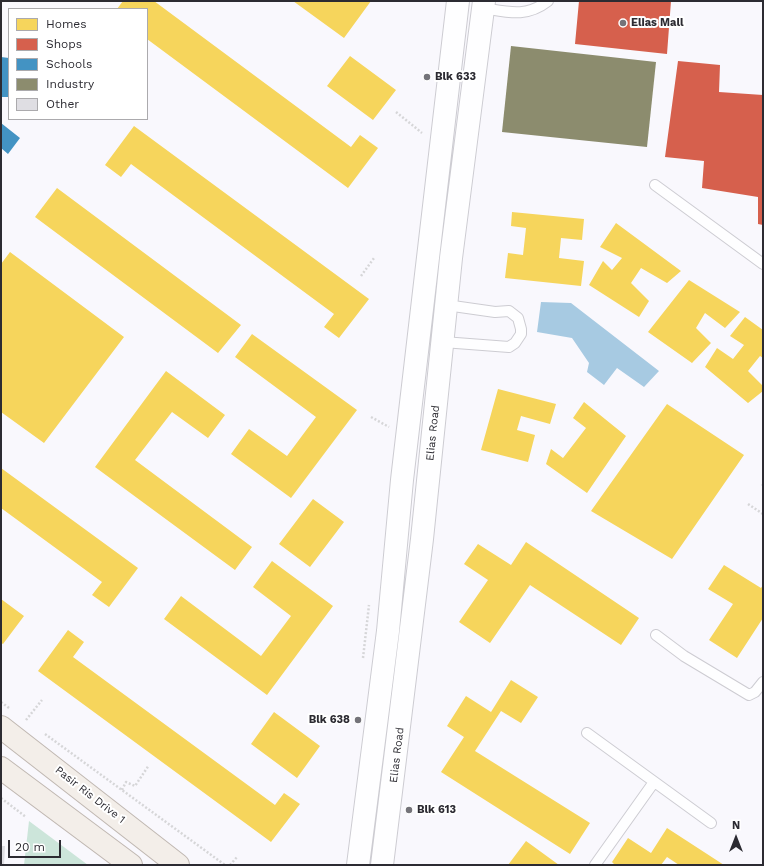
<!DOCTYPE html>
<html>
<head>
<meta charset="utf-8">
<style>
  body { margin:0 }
  #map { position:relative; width:764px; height:866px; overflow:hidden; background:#f9f8fd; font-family:"Work Sans",sans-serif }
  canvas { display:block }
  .frame { position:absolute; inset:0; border:2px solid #2c2b32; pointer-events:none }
  .legend { position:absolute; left:8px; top:8px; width:140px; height:112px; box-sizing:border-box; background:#fff; border:1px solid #abaaad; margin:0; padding:5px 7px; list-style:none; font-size:12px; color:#2c2b32 }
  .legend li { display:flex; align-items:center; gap:8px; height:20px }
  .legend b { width:20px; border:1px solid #abaaad }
  .north { position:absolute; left:716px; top:818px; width:40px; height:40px; -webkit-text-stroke:3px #fff; paint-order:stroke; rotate:0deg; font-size:11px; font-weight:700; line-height:16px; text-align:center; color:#2c2b32 }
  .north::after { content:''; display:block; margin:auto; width:14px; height:18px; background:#2c2b32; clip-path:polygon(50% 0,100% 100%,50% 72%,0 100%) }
  .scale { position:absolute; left:8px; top:840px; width:53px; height:18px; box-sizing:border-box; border:2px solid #2c2b32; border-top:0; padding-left:5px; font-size:12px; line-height:14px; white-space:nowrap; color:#2c2b32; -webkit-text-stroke:3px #fff; paint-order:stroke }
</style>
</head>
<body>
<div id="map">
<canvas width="764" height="866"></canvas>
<div class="frame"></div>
<ul class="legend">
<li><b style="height:11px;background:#f6d55c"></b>Homes</li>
<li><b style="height:11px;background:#d6604d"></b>Shops</li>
<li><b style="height:11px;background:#4393c3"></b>Schools</li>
<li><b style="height:11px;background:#8c8c6e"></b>Industry</li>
<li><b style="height:11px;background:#dfdee3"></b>Other</li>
</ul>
<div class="north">N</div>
<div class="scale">20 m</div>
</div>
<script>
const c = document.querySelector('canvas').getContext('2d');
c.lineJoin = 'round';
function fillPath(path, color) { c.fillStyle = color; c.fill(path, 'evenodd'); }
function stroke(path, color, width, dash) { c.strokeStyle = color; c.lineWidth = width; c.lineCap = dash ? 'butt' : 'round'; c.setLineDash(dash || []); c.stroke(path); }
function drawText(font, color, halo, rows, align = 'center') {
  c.font = font + ' "Work Sans",sans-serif'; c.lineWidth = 4; c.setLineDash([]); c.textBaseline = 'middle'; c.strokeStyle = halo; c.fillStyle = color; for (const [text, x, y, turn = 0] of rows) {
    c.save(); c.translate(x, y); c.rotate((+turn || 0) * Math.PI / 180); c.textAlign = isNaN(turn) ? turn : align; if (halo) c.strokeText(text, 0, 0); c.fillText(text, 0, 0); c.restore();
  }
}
fillPath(new Path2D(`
  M29,821L88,865H24Z`), '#cce5da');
fillPath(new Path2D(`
  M541,302L571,303L659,371L644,387L617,368L604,385L587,372L589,363L572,338L537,332Z`), '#a7cae2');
fillPath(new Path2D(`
  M123,1H154L351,147L360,135L378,148L348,188L147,39V9H117Z
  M293,1H371L344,38Z
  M350,56L396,90L373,120L327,86Z
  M134,126L369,299L339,338L324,327L334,314L131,164L121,177L105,165Z
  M57,188L241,325L218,353L35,217Z
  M512,212L584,219L582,240L561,238L559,258L584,261L581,286L505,278L508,253L523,255L526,228L511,226Z
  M616,223L681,271L667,283L641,268L631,283L649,301L639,317L589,285L603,261L612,270L622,258L600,247Z
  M10,252L124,337L44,443L1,412V264Z
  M689,280L740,312L725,328L705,313L696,328L711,343L692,363L648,332Z
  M745,317L763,330V358L760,356L748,371L763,386V391L748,403L705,367L717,348L733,359L744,345L730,336Z
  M252,334L357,410L291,498L231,454L249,429L287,456L316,417L235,357Z
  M166,371L225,415L208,438L172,412L135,460L252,547L235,570L95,467Z
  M498,389L556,404L550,424L521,416L517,430L535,435L528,462L481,450Z
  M584,402L626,436L587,493L546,464L551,449L563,458L586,428L573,418Z
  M667,404L744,455L672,559L591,511Z
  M1,468L138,568L109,607L92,595L102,582L1,508Z
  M313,499L344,522L310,567L279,544Z
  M526,542L639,618L621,645L530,585L490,643L459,622L488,580L464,564L478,544L511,565Z
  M272,561L333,606L267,695L164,619L181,596L261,656L291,616L253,587Z
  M724,565L761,588L763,585V618L737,658L709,640L733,604L708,589Z
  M1,599L24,616L3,644L1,643Z
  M68,630L84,642L73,657L275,805L284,793L300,804L271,842L38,671Z
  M511,680L538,697L521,723L501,711L475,751L590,823L570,854L441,772L464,737L447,726L466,696L491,712Z
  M274,712L320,746L297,778L251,744Z
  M667,828L724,865H679L667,857L661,865H615L612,862L628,838L651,853Z
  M526,841L559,865H508Z`), '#f6d55c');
fillPath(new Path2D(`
  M579,1H671L667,54L575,44Z
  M678,61L720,65L719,92L763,95V225L758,224V197L702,188L704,161L665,157Z`), '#d6604d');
fillPath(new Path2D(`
  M1,57L9,58V97H1Z
  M1,123L20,138L8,154L1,148Z`), '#4393c3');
fillPath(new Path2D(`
  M511,46L656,62L647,147L502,132Z`), '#8c8c6e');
fillPath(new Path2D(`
  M1,846H5L4,865H1Z`), '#dfdee3');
const service = new Path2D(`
  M483,8C508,12 526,18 548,1
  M655,185L763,264
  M443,342L509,347L515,343L521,334V329L518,318L509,311L495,312L446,305
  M656,635L684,656L749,695L755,692L763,682
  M587,733L711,823
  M595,865L654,782`);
const secondary = new Path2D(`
  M358,865L388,631L402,480L458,1
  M382,865L422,539L451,258L484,1`);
const primary = new Path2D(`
  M1,727L178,865
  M1,768L131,865`);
stroke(service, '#cdccd2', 12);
stroke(secondary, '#cdccd2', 24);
stroke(primary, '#c0b8b2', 24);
stroke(new Path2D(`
  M396,112L422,133
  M361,276L374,258
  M371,417L389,427
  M762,484L763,485
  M748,504L763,514
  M363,658L369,605
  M1,702L9,708
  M26,720L42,700
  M45,734L225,865
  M122,790L126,782L135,786L149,765
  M1,798L26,817
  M230,865L237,857`), '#d6d6d8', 2.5, [2, 2]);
stroke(service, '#fefeff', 10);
stroke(secondary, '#fefeff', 22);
stroke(primary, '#f3eee9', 22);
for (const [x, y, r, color] of [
  [623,23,4,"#747379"],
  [427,77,4,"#747379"],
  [358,720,4,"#747379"],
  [409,810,4,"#747379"]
]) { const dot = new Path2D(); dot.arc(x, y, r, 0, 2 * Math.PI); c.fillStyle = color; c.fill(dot); stroke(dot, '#fff', 1.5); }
drawText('bold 11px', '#2c2b32', '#fff', [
  ["Elias Mall",631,23],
  ["Blk 633",435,77],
  ["Blk 638",350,720,"right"],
  ["Blk 613",417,810]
], 'left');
drawText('11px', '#2c2b32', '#fff', [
  ["Elias Road",433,433,-84],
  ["Elias Road",397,755,-83],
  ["Pasir Ris Drive 1",90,795,38]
]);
</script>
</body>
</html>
